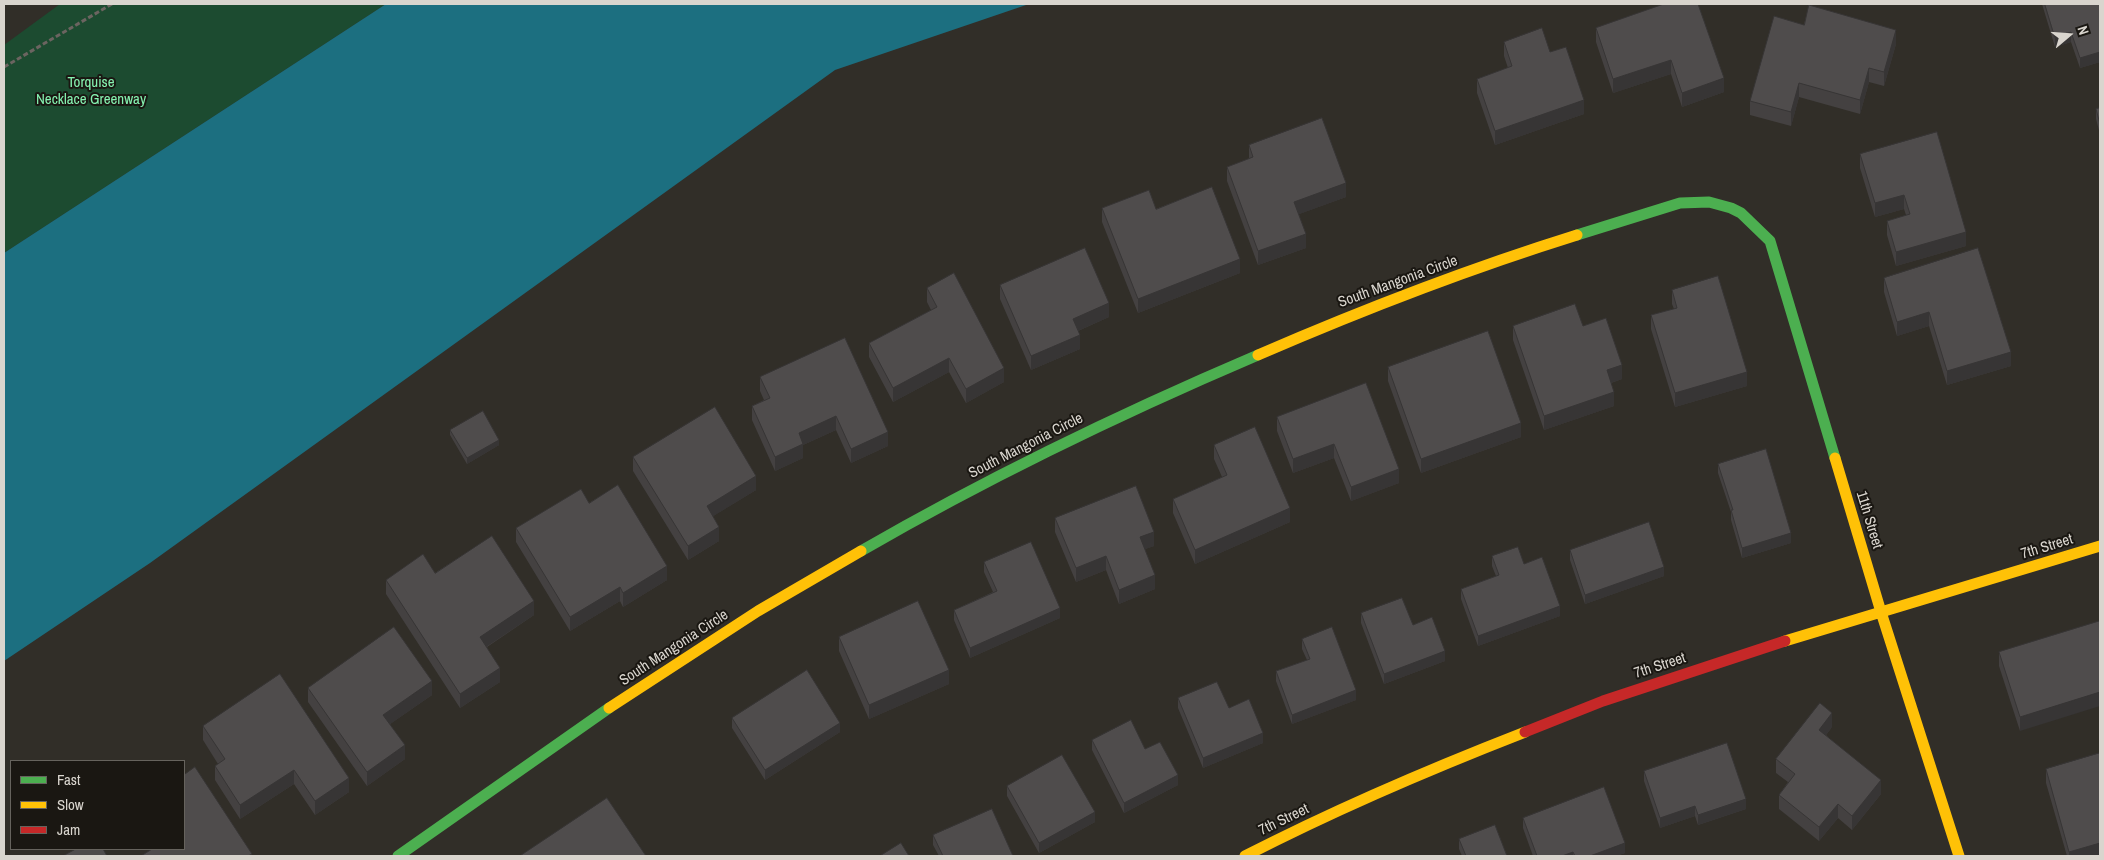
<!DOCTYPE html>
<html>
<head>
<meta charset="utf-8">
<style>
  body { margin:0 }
  #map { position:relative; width:2104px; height:860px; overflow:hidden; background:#312e28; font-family:"Archivo Narrow",sans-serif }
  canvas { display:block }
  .frame { position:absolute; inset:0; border:5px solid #d9d5ce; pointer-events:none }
  .legend { position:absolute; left:10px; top:760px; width:175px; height:90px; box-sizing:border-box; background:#1a1712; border:1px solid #66635d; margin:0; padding:6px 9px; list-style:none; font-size:15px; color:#d9d5ce }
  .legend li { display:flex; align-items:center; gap:10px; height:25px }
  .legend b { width:25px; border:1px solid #66635d }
  .north { position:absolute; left:2044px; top:10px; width:50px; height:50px; -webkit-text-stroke:4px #1a1712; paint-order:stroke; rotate:72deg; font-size:14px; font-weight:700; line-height:20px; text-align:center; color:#d9d5ce }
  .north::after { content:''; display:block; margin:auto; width:18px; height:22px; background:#d9d5ce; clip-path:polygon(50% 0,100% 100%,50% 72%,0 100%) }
</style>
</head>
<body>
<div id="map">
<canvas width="2104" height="860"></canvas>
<div class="frame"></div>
<ul class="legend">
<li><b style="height:6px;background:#4caf50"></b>Fast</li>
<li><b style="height:6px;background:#ffc107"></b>Slow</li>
<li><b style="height:6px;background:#c62828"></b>Jam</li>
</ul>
<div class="north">N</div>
</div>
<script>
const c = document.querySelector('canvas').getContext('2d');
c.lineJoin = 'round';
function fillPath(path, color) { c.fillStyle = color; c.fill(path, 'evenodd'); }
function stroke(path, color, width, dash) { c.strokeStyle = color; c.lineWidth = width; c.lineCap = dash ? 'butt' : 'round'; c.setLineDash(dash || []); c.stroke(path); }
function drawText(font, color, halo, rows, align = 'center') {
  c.font = font + ' "Archivo Narrow",sans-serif'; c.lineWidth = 4; c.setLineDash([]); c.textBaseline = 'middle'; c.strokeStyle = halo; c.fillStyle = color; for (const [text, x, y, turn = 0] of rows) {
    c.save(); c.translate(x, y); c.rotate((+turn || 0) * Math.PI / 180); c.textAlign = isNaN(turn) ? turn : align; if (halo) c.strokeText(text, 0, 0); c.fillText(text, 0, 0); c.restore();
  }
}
fillPath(new Path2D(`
  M60,4H386L4,253V45Z`), '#1c4b30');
fillPath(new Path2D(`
  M386,4H1029L835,70L150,563L4,661V253Z`), '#1c6f80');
stroke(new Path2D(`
  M4,67L112,4`), '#6b6460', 3, [5, 2.5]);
stroke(new Path2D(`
  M1577,235L1680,203L1709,202L1731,208L1741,213L1770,241L1835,458
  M861,551C989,477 1122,413 1258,355
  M398,856L609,708`), '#4caf50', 11);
stroke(new Path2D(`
  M1258,355C1362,310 1468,269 1577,235
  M1835,458L1881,612L1959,856
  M1785,641L2100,546
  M609,708L758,611L861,551
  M1245,856C1336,809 1430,769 1525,732`), '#ffc107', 11);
stroke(new Path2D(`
  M1525,732L1603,701L1785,641`), '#c62828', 11);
fillPath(new Path2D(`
  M1664,4L1724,92L1682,107L1671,74L1613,93L1596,42V28Z
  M2042,4H2100V62L2080,68L2071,42L2055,47Z
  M1804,25L1896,44L1884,86L1869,82L1860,114L1799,97L1791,126L1750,115V101Z
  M1504,42L1550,52L1584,114L1495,145L1477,93V79L1508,68L1504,56Z
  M2100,108V134L2096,119V109Z
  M1249,145L1346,197L1299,214L1306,248L1258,265L1227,181V167L1249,159Z
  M1860,154L1966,246L1896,266L1887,235V221L1906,215L1904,209L1875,217L1860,168Z
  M1102,208L1156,209L1240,273L1138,313L1102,222Z
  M1884,278L2011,366L1947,385L1929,326L1897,336L1884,292Z
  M1000,285L1109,317L1078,331L1080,349L1031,370L1000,299Z
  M927,288L1004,382L966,403L949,372L893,402L869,357V343L931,310L927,302Z
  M1672,290L1747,386L1675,407L1651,329V315L1674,309L1672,304Z
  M1513,326H1583L1622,379L1611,383L1614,406L1544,430L1513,340Z
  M845,338L888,446L851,463L836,430L803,445V458L775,471L752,420V406L764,400L760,391V377Z
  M1388,367L1521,437L1421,473L1388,381Z
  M1366,383L1399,483L1351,501L1334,458L1293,473L1277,431V417Z
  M450,430L499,445L467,464L450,435Z
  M1214,445L1290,522L1195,564L1173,513V499L1222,477L1214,459Z
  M633,457L756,490L713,516L719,541L688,560L633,471Z
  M1718,464L1791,543L1742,558L1731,520V512L1718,473Z
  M589,503L667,580L623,607L620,601L570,631L516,542V528Z
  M1055,518L1154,546L1145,549L1155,589L1119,604L1106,570L1076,582L1055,532Z
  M1570,550L1664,576L1585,604L1570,560Z
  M1492,556L1524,564L1560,616L1478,646L1461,599V589L1496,576L1492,566Z
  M984,562L1060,618L970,658L954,620V610L993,592L984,572Z
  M386,580L534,615L487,647L500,682L460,708L386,594Z
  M1361,613L1413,625L1445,661L1384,684L1361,623Z
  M2100,621L2020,731L1999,666V652Z
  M839,637L949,684L869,719L839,651Z
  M1302,639L1356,700L1292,724L1276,681V671L1307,660L1302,649Z
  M308,688L432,695L390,724L405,759L367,786L308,702Z
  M1178,698L1229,708L1263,743L1203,768L1178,708Z
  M732,718L840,732L765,780L732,728Z
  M203,726L349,792L315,815L294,784L240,819L215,780V766L218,764L203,740Z
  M1832,727L1826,735L1881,794L1852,830L1838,818L1819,841L1779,809V795L1788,782L1776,773V759Z
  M1092,740L1145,749L1178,785L1124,813L1092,750Z
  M2046,769L2100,856H2067L2046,783Z
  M1644,771L1746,809L1698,825L1695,816L1660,828L1644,781Z
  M1007,786L1095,822L1039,853L1007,796Z
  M1523,818L1625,853L1616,856H1533L1523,828Z
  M933,835L1013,856H939L933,845Z
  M1459,839L1507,856H1462L1459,849Z`), '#444141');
fillPath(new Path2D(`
  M1896,30V44L1884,86V72Z
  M2071,32V42L2055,47V37Z
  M2100,52V62L2080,68V58Z
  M1671,60V74L1613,93V79Z
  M1869,68V82L1860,114V100Z
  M1724,78V92L1682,107V93Z
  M1799,83V97L1791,126V112Z
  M1584,100V114L1495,145V131Z
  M1346,183V197L1294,216V202Z
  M1904,195V209L1875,217V203Z
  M1966,232V246L1896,266V252Z
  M1306,234V248L1258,265V251Z
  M1240,259V273L1138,313V299Z
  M1109,303V317L1073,333V319Z
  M1929,312V326L1897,336V322Z
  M1080,335V349L1031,370V356Z
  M2011,352V366L1947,385V371Z
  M949,358V372L893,402V388Z
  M1622,365V379L1607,384V370Z
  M1004,368V382L966,403V389Z
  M1747,372V386L1675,407V393Z
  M1614,392V406L1544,430V416Z
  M836,416V430L803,445V458L775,471V457L799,433Z
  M1521,423V437L1421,473V459Z
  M888,432V446L851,463V449Z
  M499,440V445L467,464V458Z
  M1334,444V458L1293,473V459Z
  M1399,469V483L1351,501V487Z
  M756,476V490L707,520V506Z
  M1290,508V522L1195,564V550Z
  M719,527V541L688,560V546Z
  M1154,532V546L1140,551V537Z
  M1791,533V543L1742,558V548Z
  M1106,556V570L1076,582V568Z
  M667,566V580L623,607V593Z
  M1664,567V576L1585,604V595Z
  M1155,575V589L1119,604V590Z
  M620,587V601L570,631V617Z
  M534,601V615L480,651V637Z
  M1560,606V616L1478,646V636Z
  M1060,608V618L970,658V648Z
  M1445,651V661L1384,684V674Z
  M500,668V682L460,708V694Z
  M949,670V684L869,719V705Z
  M432,681V695L383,729V715Z
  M1356,690V700L1292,724V715Z
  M2100,692V706L2020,731V717Z
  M1832,713V727L1819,744V730Z
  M840,723V732L765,780V770Z
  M1263,733V743L1203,768V758Z
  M405,745V759L367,786V772Z
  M294,770V784L240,819V805Z
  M1178,775V785L1124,813V803Z
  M349,778V792L315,815V801Z
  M1881,780V794L1852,830V816Z
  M1746,799V809L1698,825V815Z
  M1838,804V818L1819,841V827Z
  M1695,806V816L1660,828V818Z
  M1095,812V822L1039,853V843Z
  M1625,843V853L1616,856H1590Z
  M2100,843V856H2069V852Z
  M1573,852V856H1562Z`), '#373535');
const building = new Path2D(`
  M1664,4H1698L1724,78L1682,93L1671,60L1613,79L1596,28Z
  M2045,4H2100V52L2080,58L2071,32L2055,37Z
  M1809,5L1896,30L1884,72L1869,68L1860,100L1799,83L1791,112L1750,101L1774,16L1804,25Z
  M1542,28L1550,52L1566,47L1584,100L1495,131L1477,79L1512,66L1504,42Z
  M2100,108V124L2096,109Z
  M1322,118L1346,183L1294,202L1306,234L1258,251L1227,167L1253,157L1249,145Z
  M1937,132L1966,232L1896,252L1887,221L1910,214L1904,195L1875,203L1860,154Z
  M1212,187L1240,259L1138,299L1102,208L1149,190L1156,209Z
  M1085,248L1109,303L1073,319L1080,335L1031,356L1000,285Z
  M1978,248L2011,352L1947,371L1929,312L1897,322L1884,278Z
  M954,273L1004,368L966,389L949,358L893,388L869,343L937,307L927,288Z
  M1718,276L1747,372L1675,393L1651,315L1677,308L1672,290Z
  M1575,304L1583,326L1606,318L1622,365L1607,370L1614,392L1544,416L1513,326Z
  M1488,331L1521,423L1421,459L1388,367Z
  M845,338L888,432L851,449L836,416L799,433L803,444L775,457L752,406L770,398L760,377Z
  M1366,383L1399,469L1351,487L1334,444L1293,459L1277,417Z
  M715,407L756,476L707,506L719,527L688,546L633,457Z
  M483,411L499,440L467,458L450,430Z
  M1255,427L1290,508L1195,550L1173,499L1227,475L1214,445Z
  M1766,449L1791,533L1742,548L1731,510H1733L1718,464Z
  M618,485L667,566L623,593L620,587L570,617L516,528L581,489L589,503Z
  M1136,486L1154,532L1140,537L1155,575L1119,590L1106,556L1076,568L1055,518Z
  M1649,522L1664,567L1585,595L1570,550Z
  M492,536L534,601L480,637L500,668L460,694L386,580L423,554L435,573Z
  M1031,542L1060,608L970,648L954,610L997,591L984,562Z
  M1518,547L1524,564L1542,557L1560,606L1478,636L1461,589L1499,575L1492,556Z
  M1402,598L1413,625L1432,617L1445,651L1384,674L1361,613Z
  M918,601L949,670L869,705L839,637Z
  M2100,621V692L2020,717L1999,652Z
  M394,627L432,681L383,715L405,745L367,772L308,688Z
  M1332,627L1356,690L1292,715L1276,671L1310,659L1302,639Z
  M807,670L840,723L765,770L732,718Z
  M280,674L349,778L315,801L294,770L240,805L215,766L225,759L203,726Z
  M1217,682L1229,708L1249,699L1263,733L1203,758L1178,698Z
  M1820,703L1832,713L1819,730L1881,780L1852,816L1838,804L1819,827L1779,795L1795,774L1776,759Z
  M1131,720L1145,749L1160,742L1178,775L1124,803L1092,740Z
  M1727,743L1746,799L1698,815L1695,806L1660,818L1644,771Z
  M2100,753V843L2069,852L2046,769Z
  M1062,755L1095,812L1039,843L1007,786Z
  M195,767L252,854L248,856H141L152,849H184V775Z
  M1604,787L1625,843L1590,856H1575L1573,852L1562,856H1537L1523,818Z
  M607,798L646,856H520Z
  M992,809L1013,856H943L933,835Z
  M1495,825L1507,856H1466L1459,839Z
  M901,843L909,856H880Z
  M76,849H103L107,856H63Z`);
fillPath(building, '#4f4c4c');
stroke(building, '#373535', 1);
drawText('15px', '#86f3b1', '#1a1712', [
  ["Torquise",91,83],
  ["Necklace Greenway",91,100]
]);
drawText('15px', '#d9d5ce', '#1a1712', [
  ["South Mangonia Circle",1398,282,-20],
  ["South Mangonia Circle",1026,446,-27],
  ["11th Street",1869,520,73],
  ["7th Street",2047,547,-17],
  ["South Mangonia Circle",674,648,-33],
  ["7th Street",1660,666,-18],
  ["7th Street",1284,820,-26]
]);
</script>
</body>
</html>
